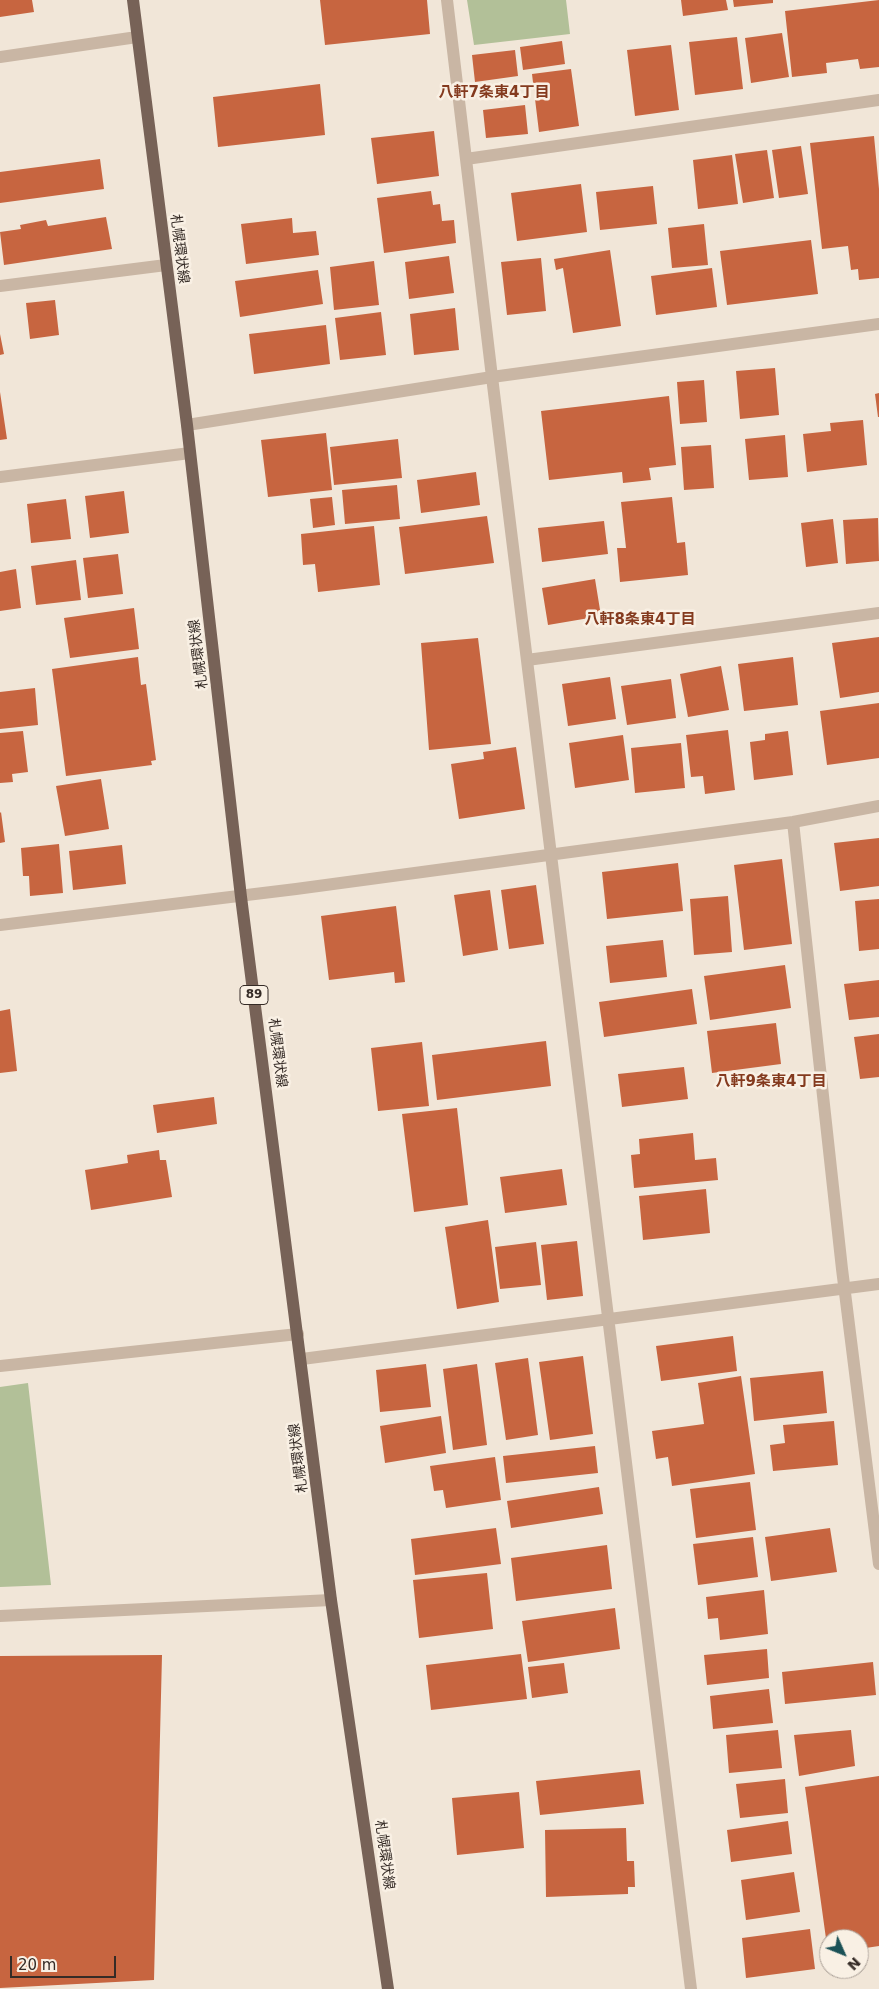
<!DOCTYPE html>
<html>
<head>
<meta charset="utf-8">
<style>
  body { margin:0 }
  #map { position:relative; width:879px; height:1989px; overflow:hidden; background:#f1e6d8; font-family:"DejaVu Sans",sans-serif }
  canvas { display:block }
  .north { position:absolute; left:819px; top:1929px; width:50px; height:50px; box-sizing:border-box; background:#f9f0e4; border:1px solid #aba198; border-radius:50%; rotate:134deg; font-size:14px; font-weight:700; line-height:20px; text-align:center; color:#352b26 }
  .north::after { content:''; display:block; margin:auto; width:18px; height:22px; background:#1b5156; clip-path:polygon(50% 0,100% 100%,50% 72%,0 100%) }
  .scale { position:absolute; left:10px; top:1956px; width:106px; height:22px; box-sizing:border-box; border:2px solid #352b26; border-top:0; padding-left:6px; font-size:15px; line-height:18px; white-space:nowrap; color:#352b26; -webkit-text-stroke:4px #f9f0e4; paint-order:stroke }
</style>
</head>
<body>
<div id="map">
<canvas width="879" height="1989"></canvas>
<div class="north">N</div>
<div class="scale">20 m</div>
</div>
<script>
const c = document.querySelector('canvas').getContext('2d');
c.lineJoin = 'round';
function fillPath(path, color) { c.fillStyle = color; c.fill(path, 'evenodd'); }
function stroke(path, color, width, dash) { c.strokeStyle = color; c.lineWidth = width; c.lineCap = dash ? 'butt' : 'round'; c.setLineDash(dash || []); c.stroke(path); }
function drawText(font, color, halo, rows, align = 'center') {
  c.font = font + ' "DejaVu Sans","Noto Sans JP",sans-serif'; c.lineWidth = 5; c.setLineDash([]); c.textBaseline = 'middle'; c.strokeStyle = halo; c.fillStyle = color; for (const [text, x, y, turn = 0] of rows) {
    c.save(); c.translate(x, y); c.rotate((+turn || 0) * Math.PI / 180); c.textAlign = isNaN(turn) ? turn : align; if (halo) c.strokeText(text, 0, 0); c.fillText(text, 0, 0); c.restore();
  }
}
fillPath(new Path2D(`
  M467,0H566L570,34L474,45Z
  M28,1383L51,1585L0,1587V1387Z`), '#b2c098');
fillPath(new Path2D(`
  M0,0H32L34,12L0,17Z
  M320,0H427L430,34L325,45Z
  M681,0H726L728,10L683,16Z
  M733,0H773V3L734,7Z
  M879,0V67L860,69L858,59L826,63L827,73L792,77L785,11Z
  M782,33L789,77L751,83L745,38Z
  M737,37L743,89L695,95L689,42Z
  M562,41L565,64L523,70L520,47Z
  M671,45L679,110L635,116L627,50Z
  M515,50L518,76L475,82L472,55Z
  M571,69L579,126L539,132L532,74Z
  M320,84L325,135L218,147L213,97Z
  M525,105L528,134L486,138L483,110Z
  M434,131L439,176L377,184L371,138Z
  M874,136L879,189V278L859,280L858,269L851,270L848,246L822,249L810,143Z
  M801,146L808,194L779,198L772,150Z
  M767,150L774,198L743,203L735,154Z
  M732,155L738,204L698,209L693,160Z
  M100,159L104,189L0,203V172Z
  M581,184L587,232L517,241L511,193Z
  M653,186L657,224L600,230L596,192Z
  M431,191L433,205L440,204L442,221L454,220L456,243L384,253L377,198Z
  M106,217L112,249L4,265L0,232L21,229L20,225L46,220L48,226Z
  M292,218L293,233L316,231L319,255L246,264L241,224Z
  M704,224L708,265L672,268L668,228Z
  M811,240L818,294L727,305L720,251Z
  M610,250L621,326L573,333L563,268L556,270L554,259Z
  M449,256L454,293L409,299L405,262Z
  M541,258L546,311L507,315L501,262Z
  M374,261L379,305L334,310L330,267Z
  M712,268L717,307L656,315L651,276Z
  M318,270L323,304L240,317L235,281Z
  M55,300L59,335L30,339L26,303Z
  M455,308L459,350L414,355L410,314Z
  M381,312L386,355L340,360L335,318Z
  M326,325L330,364L254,374L249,334Z
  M0,334L4,354L0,355Z
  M775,368L779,415L740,419L736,371Z
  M704,380L707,422L680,424L677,382Z
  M0,392L7,439L0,440Z
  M879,393V417H878L875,394Z
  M669,396L676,465L649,468L651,480L623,483L622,472L549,480L541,411Z
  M863,420L867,465L807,472L803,434L831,431L830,423Z
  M326,433L332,490L268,497L261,440Z
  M785,435L788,477L749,480L745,439Z
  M398,439L402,478L334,485L330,447Z
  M711,445L714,488L684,490L681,447Z
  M476,472L480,505L421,513L417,480Z
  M397,485L400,519L345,524L342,490Z
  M124,491L129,533L90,538L85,496Z
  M332,497L335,525L313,528L310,499Z
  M672,497L677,543L685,542L688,575L620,582L617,548H626L621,502Z
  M66,499L71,539L31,543L27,504Z
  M487,516L494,563L405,574L399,527Z
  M878,518L879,561L846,564L843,520Z
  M833,519L838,563L806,567L801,523Z
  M604,521L608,554L542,562L538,528Z
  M374,526L380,585L318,592L315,564L303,565L301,534Z
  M118,554L123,594L88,598L83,558Z
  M76,560L81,600L36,605L31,566Z
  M16,569L21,608L0,611V572Z
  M595,579L601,616L548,625L542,588Z
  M134,608L139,649L70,658L64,618Z
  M879,637V692L840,698L832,643Z
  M478,638L491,744L429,750L421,643Z
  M138,657L141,685L146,684L156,760L151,761L152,765L66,776L52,669Z
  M793,657L798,705L744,711L738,664Z
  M721,666L729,710L688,717L680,674Z
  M610,677L616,719L568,726L562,684Z
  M671,679L676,718L627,725L621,686Z
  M35,688L38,725L0,729V692Z
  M879,703V758L827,765L820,711Z
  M728,730L735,790L705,794L703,776L691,777L686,735Z
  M23,731L28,772L12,774L13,782L0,783V733Z
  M788,731L793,775L754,780L750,742L765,740V734Z
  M623,735L629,780L575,788L569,743Z
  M681,743L685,788L635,793L631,748Z
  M516,747L525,809L459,819L451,764L484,759L483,752Z
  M101,779L109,829L65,836L56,786Z
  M1,812L5,842L0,843V813Z
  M879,838V886L840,891L834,843Z
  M59,844L63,893L30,896L29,876H23L21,848Z
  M122,845L126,884L73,890L69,851Z
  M782,859L792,944L744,950L734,865Z
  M678,863L683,911L607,919L602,872Z
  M536,885L544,944L509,949L501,890Z
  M490,890L498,950L463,956L454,895Z
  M728,896L732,952L694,955L690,899Z
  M879,899V949L859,951L855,901Z
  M396,906L405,982L395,983L394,972L329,980L321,916Z
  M663,940L667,977L610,983L606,946Z
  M785,965L791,1008L710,1020L704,976Z
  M879,980V1017L849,1020L844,984Z
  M692,989L697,1024L604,1037L599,1002Z
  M10,1009L17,1071L0,1073V1011Z
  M776,1023L781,1064L712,1073L707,1031Z
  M879,1034V1077L860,1079L854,1037Z
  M546,1041L551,1086L437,1100L432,1055Z
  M422,1042L429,1106L378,1111L371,1048Z
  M684,1067L688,1099L622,1107L618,1074Z
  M214,1097L217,1124L157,1133L153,1105Z
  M457,1108L468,1205L414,1212L402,1114Z
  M693,1133L695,1160L716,1158L718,1180L634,1188L631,1155L640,1154L639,1139Z
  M159,1150L160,1160H166L172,1197L91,1210L85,1170L128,1163L127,1155Z
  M562,1169L567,1205L505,1213L500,1177Z
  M706,1189L710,1233L643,1240L639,1196Z
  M488,1220L499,1302L457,1309L445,1227Z
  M577,1241L583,1296L547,1300L541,1245Z
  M536,1242L541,1285L500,1289L495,1247Z
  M733,1336L737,1371L661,1381L656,1346Z
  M583,1356L593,1434L550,1440L539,1362Z
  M528,1358L538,1435L506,1440L495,1363Z
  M426,1364L431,1407L380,1412L376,1370Z
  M477,1364L487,1445L453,1450L443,1369Z
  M823,1371L827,1413L754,1421L750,1378Z
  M741,1376L755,1474L672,1486L668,1457L656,1459L652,1431L704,1424L698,1383Z
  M441,1416L446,1453L385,1463L380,1426Z
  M834,1421L838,1465L773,1471L770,1445L785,1443L783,1425Z
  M595,1446L598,1473L506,1483L503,1456Z
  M495,1457L501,1500L446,1508L443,1490L434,1491L430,1466Z
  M750,1482L756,1530L696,1538L690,1489Z
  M599,1487L603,1514L511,1528L507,1501Z
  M496,1528L501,1564L415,1575L411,1539Z
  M830,1528L837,1572L771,1581L765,1537Z
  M753,1537L758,1577L698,1585L693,1544Z
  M607,1545L612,1589L516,1601L511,1558Z
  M487,1573L493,1629L419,1638L413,1580Z
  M764,1590L768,1634L720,1640L718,1618L708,1619L706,1597Z
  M615,1608L620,1649L528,1662L522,1621Z
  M767,1649L769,1678L707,1685L704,1655Z
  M521,1654L527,1699L431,1710L426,1665Z
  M162,1655L154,1980L0,1988V1656Z
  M873,1662L876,1695L785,1704L782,1672Z
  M564,1663L568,1693L532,1698L528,1667Z
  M769,1689L773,1723L713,1729L710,1696Z
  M778,1730L782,1768L729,1773L726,1735Z
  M851,1730L855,1766L799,1776L794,1735Z
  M640,1770L644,1804L540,1815L536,1781Z
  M879,1776V1946L859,1949V1939H829L828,1953L805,1787Z
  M785,1779L788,1813L740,1818L736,1784Z
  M519,1792L524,1848L457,1855L452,1798Z
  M788,1821L792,1854L731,1862L727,1830Z
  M626,1828L627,1861H634L635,1887H628V1894L546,1897L545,1830Z
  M794,1872L800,1912L746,1920L741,1880Z
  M810,1929L815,1969L746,1978L742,1938Z`), '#c76540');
stroke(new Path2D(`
  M447,0L492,377L691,1989
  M0,57L137,37
  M466,159L879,100
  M0,286L166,265
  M187,425L492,377L879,324
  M0,477L190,453
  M527,660L879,613
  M793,822L842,1269L879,1564
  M0,925L296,889L793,822L879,806
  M302,1359L879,1284
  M0,1366L298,1334
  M0,1616L331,1600`), '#c9b6a4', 12);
stroke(new Path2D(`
  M133,0L187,425L241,897L331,1600L388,1989`), '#776257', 12);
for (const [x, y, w] of [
  [254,995,28]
]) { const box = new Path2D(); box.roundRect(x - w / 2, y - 9.5, w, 19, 4); c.fillStyle = '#f9f0e4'; c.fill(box); stroke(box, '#352b26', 1); }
drawText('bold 12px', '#352b26', null, [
  ["89",254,995]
]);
drawText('14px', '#352b26', '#f9f0e4', [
  ["札幌環状線",179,249,83],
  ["札幌環状線",199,654,-97],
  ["札幌環状線",277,1053,83],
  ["札幌環状線",299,1458,-97],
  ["札幌環状線",384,1855,82]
]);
drawText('bold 15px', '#843a1e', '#f9f0e4', [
  ["八軒7条東4丁目",494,93],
  ["八軒8条東4丁目",640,620],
  ["八軒9条東4丁目",771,1082]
]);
</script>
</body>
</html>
